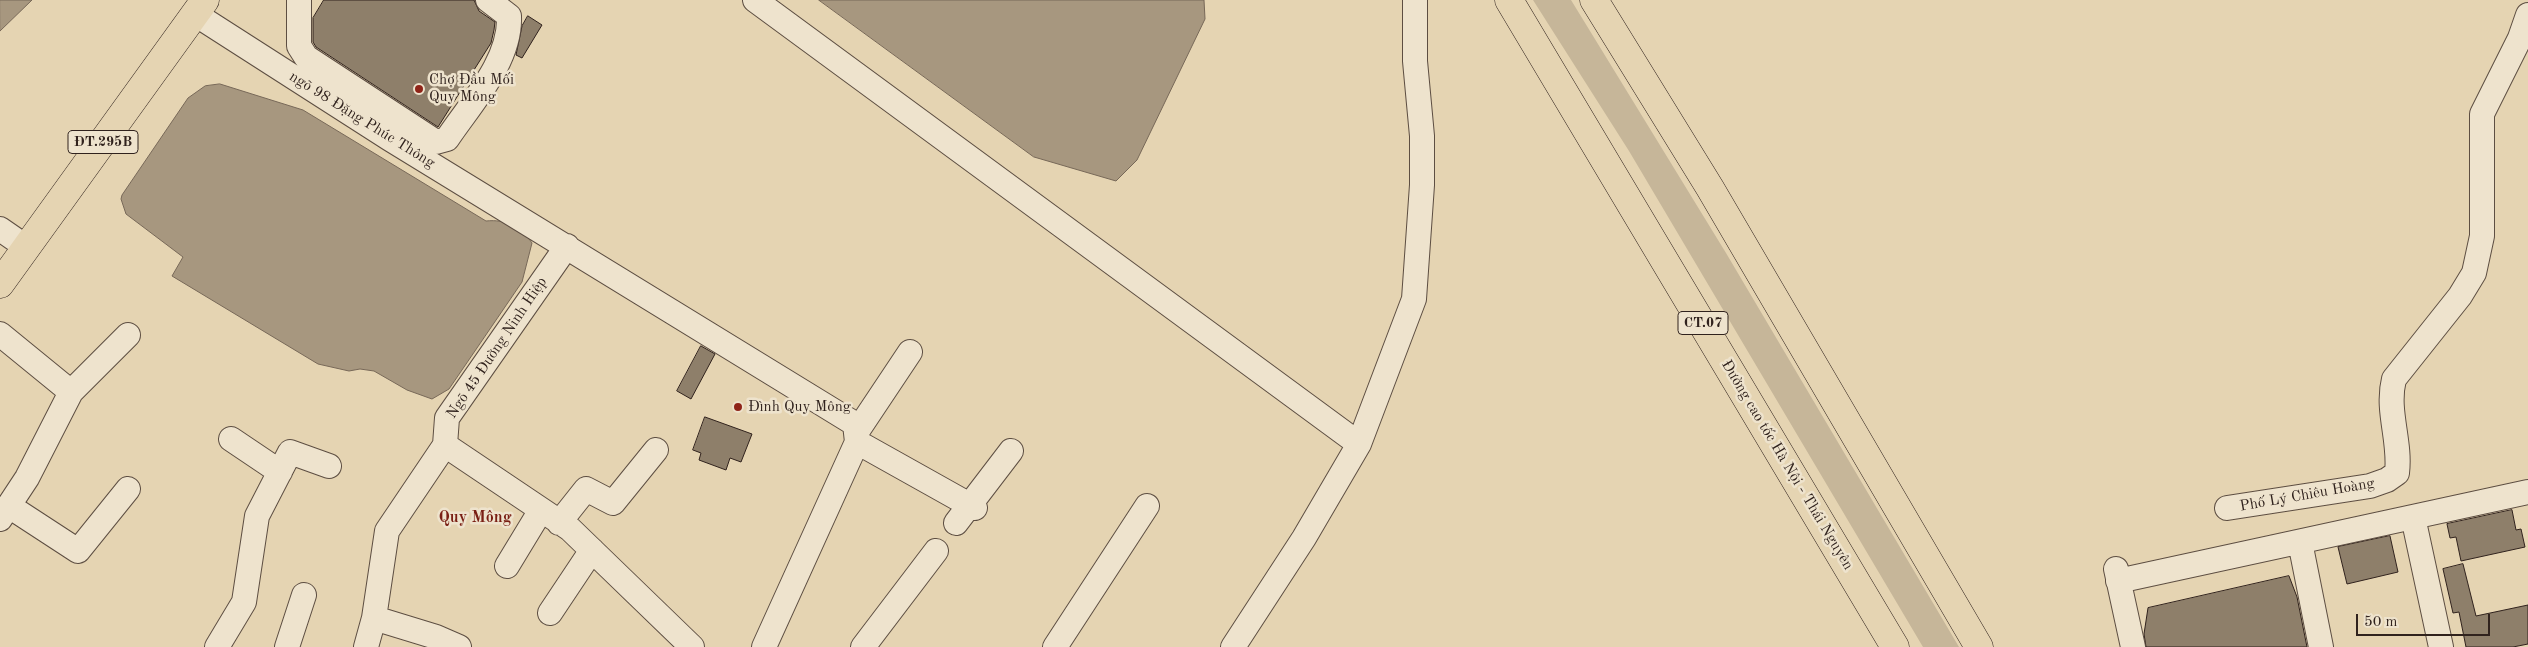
<!DOCTYPE html>
<html>
<head>
<meta charset="utf-8">
<style>
  body { margin:0 }
  #map { position:relative; width:2528px; height:647px; overflow:hidden; background:#e5d4b2; font-family:"Old Standard TT",serif }
  canvas { display:block }
  .scale { position:absolute; left:2356px; top:614px; width:134px; height:22px; box-sizing:border-box; border:2px solid #30221d; border-top:0; padding-left:6px; font-size:15px; line-height:18px; white-space:nowrap; color:#30221d; -webkit-text-stroke:4px #eee3cd; paint-order:stroke }
</style>
</head>
<body>
<div id="map">
<canvas width="2528" height="647"></canvas>
<div class="scale">50 m</div>
</div>
<script>
const c = document.querySelector('canvas').getContext('2d');
c.lineJoin = 'round';
function fillPath(path, color) { c.fillStyle = color; c.fill(path, 'evenodd'); }
function stroke(path, color, width, dash) { c.strokeStyle = color; c.lineWidth = width; c.lineCap = dash ? 'butt' : 'round'; c.setLineDash(dash || []); c.stroke(path); }
function drawText(font, color, halo, rows, align = 'center') {
  c.font = font + ' "Old Standard TT",serif'; c.lineWidth = 5; c.setLineDash([]); c.textBaseline = 'middle'; c.strokeStyle = halo; c.fillStyle = color; for (const [text, x, y, turn = 0] of rows) {
    c.save(); c.translate(x, y); c.rotate((+turn || 0) * Math.PI / 180); c.textAlign = isNaN(turn) ? turn : align; if (halo) c.strokeText(text, 0, 0); c.fillText(text, 0, 0); c.restore();
  }
}
fillPath(new Path2D(`
  M1533,0H1571L1726,253L1959,647H1923L1629,151Z`), '#c6b699');
const water = new Path2D(`
  M0,0H32L0,31Z
  M819,0H1204L1205,19L1137,160L1116,181L1034,157Z
  M220,84L303,110L486,221C506,219 520,226 532,243L522,282L449,389L432,399L407,390L374,371L360,369L349,371L318,364L172,276L183,257L126,214L121,199L122,195L188,98L205,86Z`);
fillPath(water, '#a7977f');
stroke(water, '#776858', 1);
const building = new Path2D(`
  M324,0H474L479,11L495,22L494,30L491,43L438,127L316,47L313,42V18Z
  M528,16L542,25L522,58L516,55L522,26Z
  M701,346L715,354L691,399L677,391Z
  M705,417L752,434L741,462L730,458L726,470L699,460L701,453L693,450Z
  M2512,510L2516,530L2521,529L2525,547L2461,561L2456,537L2450,538L2447,524Z
  M2390,536L2398,572L2347,584L2338,547Z
  M2463,564L2476,616L2528,605V644L2513,647H2466L2459,612L2453,613L2443,569Z
  M2289,576L2297,597L2307,647H2146L2144,634L2148,608Z`);
fillPath(building, '#8e7f6a');
stroke(building, '#30221d', 1);
const minor = new Path2D(`
  M299,0V46L306,57L436,142L447,139C471,103 511,61 509,16L488,0
  M755,0L1359,444
  M195,14L390,139L855,424L857,442L764,647
  M0,229L26,247
  M0,334L71,392
  M856,433L910,352
  M231,439L280,472
  M857,442L975,508
  M445,445L570,529L692,647
  M9,506L78,551L128,489
  M2227,508L2370,486L2387,480L2397,473C2401,441 2386,411 2394,379L2460,296L2474,273L2482,236V114L2520,38L2528,15
  M2413,517L2441,647
  M0,519L27,478L71,392L128,335
  M559,523L586,489L613,503L656,450
  M956,523L1011,451
  M2300,542L2321,647
  M507,566L541,510
  M2116,569L2133,647
  M2118,581L2528,492
  M550,613L592,550
  M374,618L436,637L459,647
  M217,647L244,602L257,516L290,452L329,466
  M287,647L304,595
  M366,647L374,618L387,531L445,445L447,418L567,246
  M863,647L936,551
  M1055,647L1147,506
  M1233,647L1304,538L1359,444L1414,299L1422,185V136L1415,61V0`);
const major = new Path2D(`
  M0,284L205,0`);
const highway = new Path2D(`
  M1509,0L1895,647
  M1594,0L1710,188L1979,647`);
stroke(minor, '#5d4e42', 26);
stroke(major, '#30221d', 29);
stroke(highway, '#30221d', 29);
stroke(minor, '#eee3cd', 24);
stroke(major, '#e5d4b2', 28);
stroke(highway, '#e5d4b2', 28);
for (const [x, y, r, color] of [
  [419,89,5,"#8f2418"],
  [738,407,5,"#8f2418"]
]) { const dot = new Path2D(); dot.arc(x, y, r, 0, 2 * Math.PI); c.fillStyle = color; c.fill(dot); stroke(dot, '#eee3cd', 2); }
for (const [x, y, w] of [
  [103,142,70],
  [1703,323,50]
]) { const box = new Path2D(); box.roundRect(x - w / 2, y - 11.5, w, 23, 4); c.fillStyle = '#eee3cd'; c.fill(box); stroke(box, '#30221d', 1); }
drawText('bold 14px', '#30221d', null, [
  ["ĐT.295B",103,142],
  ["CT.07",1703,323]
]);
drawText('15px', '#30221d', '#eee3cd', [
  ["Chợ Đầu Mối",429,80],
  ["Quy Mông",429,97],
  ["Đình Quy Mông",748,407]
], 'left');
drawText('15px', '#30221d', '#eee3cd', [
  ["ngõ 98 Đặng Phúc Thông",362,120,32],
  ["Ngõ 45 Đường Ninh Hiệp",497,348,-56],
  ["Đường cao tốc Hà Nội - Thái Nguyên",1787,465,59],
  ["Phố Lý Chiêu Hoàng",2307,495,-10]
]);
drawText('bold 16px', '#7a1f14', '#eee3cd', [
  ["Quy Mông",475,518]
]);
</script>
</body>
</html>
